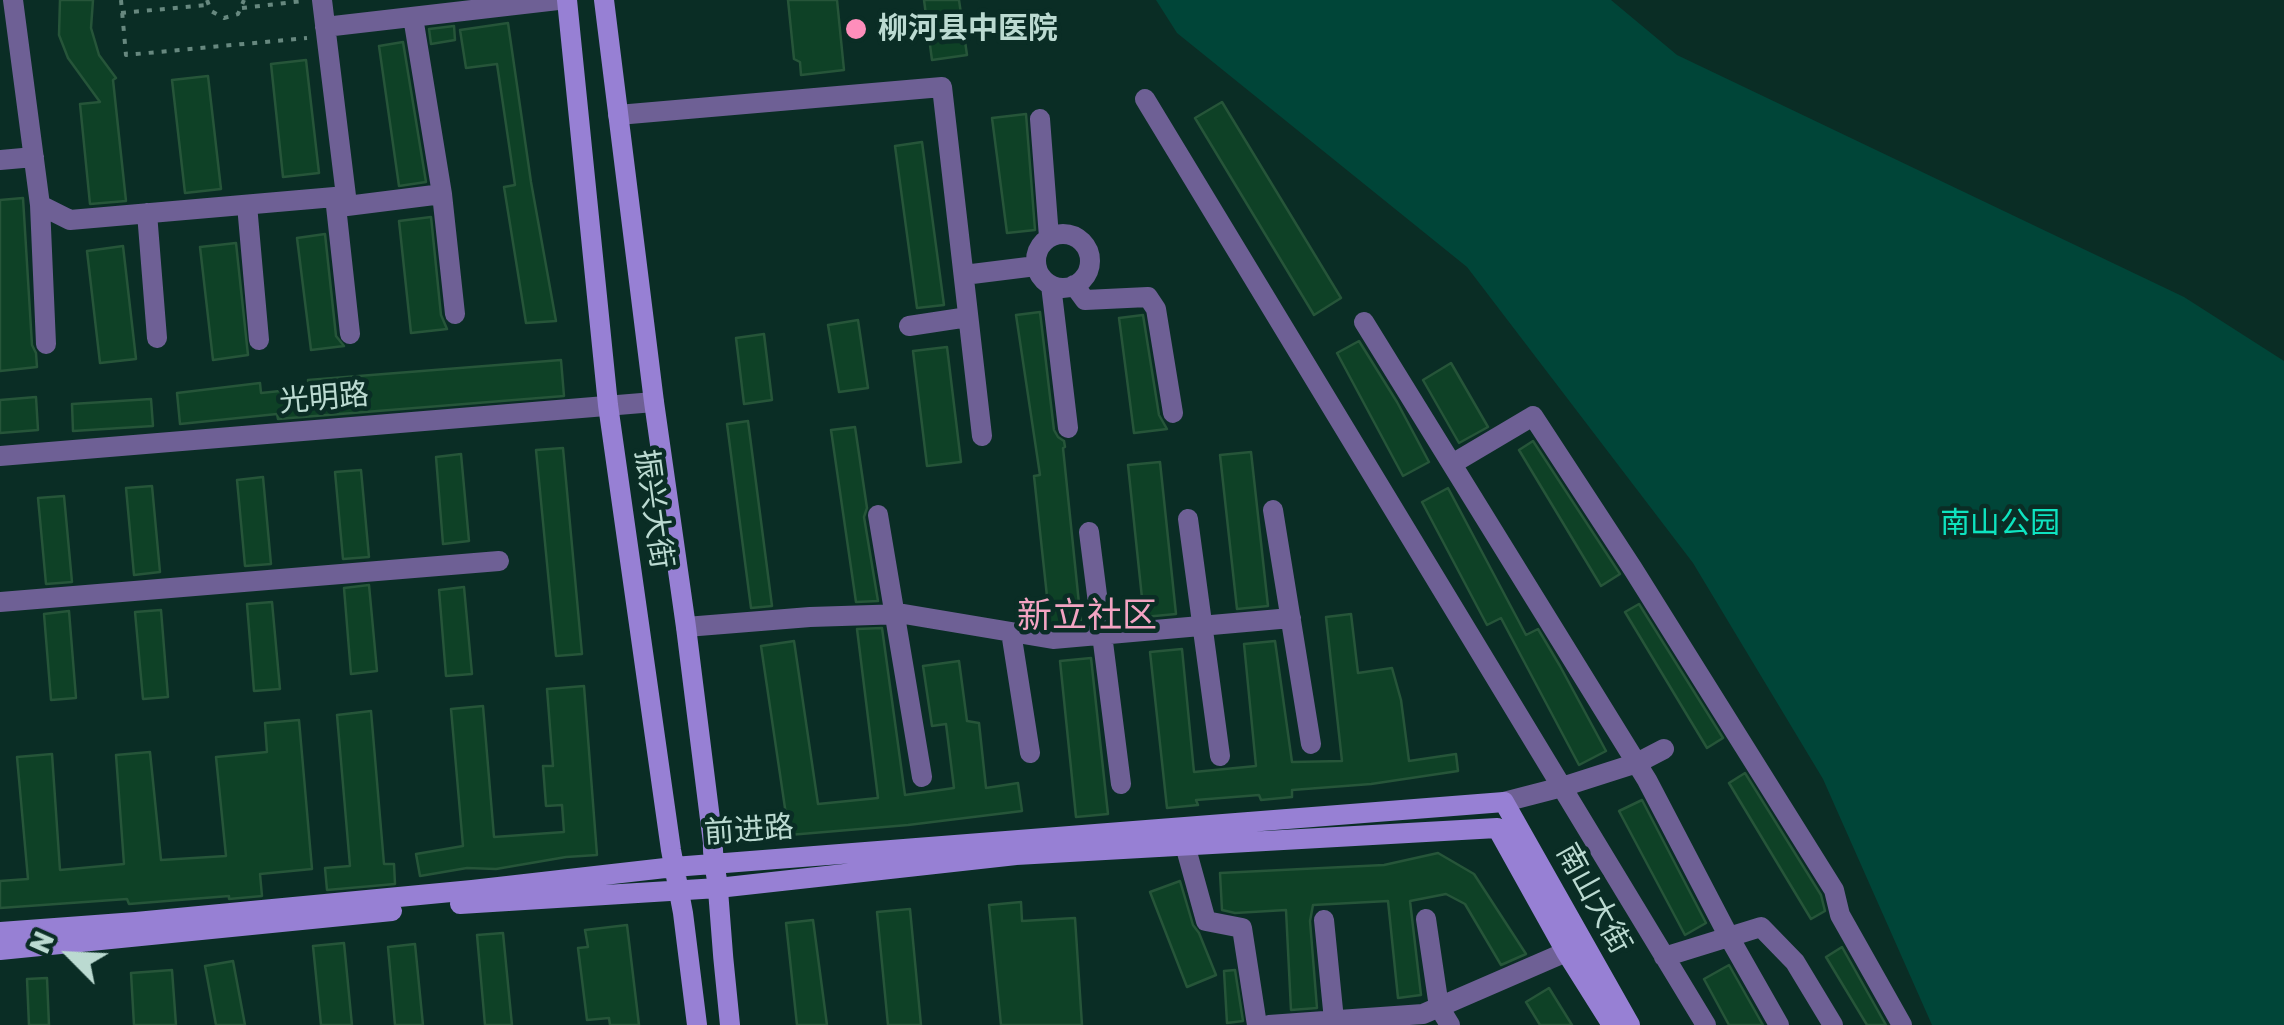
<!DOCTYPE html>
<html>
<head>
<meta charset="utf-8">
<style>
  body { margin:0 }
  #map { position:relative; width:2284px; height:1025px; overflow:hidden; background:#0a2d25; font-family:Rubik,sans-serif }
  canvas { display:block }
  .north { position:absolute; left:20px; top:905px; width:100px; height:100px; -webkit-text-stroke:8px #0a2d25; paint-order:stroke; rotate:294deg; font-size:28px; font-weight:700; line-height:40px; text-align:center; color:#bbdad1 }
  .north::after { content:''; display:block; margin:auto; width:35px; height:45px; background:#bbdad1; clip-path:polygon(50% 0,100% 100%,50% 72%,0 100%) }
</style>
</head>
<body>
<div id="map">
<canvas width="2284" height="1025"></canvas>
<div class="north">N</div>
</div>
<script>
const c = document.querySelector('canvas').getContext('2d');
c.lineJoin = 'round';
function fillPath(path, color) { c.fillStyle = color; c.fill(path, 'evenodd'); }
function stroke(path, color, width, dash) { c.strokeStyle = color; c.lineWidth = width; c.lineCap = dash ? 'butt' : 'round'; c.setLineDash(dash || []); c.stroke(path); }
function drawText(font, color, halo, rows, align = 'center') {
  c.font = font + ' Rubik,"Noto Sans SC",sans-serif'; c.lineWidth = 9; c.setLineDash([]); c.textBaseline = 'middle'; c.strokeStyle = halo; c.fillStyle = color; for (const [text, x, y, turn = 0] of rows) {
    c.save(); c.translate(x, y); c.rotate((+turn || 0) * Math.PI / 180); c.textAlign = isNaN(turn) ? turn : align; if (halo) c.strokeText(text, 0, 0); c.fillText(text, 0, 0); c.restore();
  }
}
fillPath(new Path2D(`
  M1156,0H1611L1677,55L2184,297L2284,361V1025H1932L1823,779L1693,563L1467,267L1177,33Z`), '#004538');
const building = new Path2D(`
  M60,0H93L91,28L99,55L116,78L113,80L126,201L90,204L80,104L100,102L68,58L59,35Z
  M788,0H837L844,70L801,75L800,62L794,59Z
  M924,0H959L967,55L932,60Z
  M508,23L531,182L556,321L526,323L504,187L515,185L497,64L466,68L460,30Z
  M454,26L455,40L431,44L429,29Z
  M403,42L426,182L399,186L379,46Z
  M306,60L319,173L283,177L271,64Z
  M208,76L221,189L185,193L172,80Z
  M1222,102L1341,298L1314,315L1195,118Z
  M1026,114L1035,230L1007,233L992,118Z
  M922,142L944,305L917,308L895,146Z
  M23,198L32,345L36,353L37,367L0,371V200Z
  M431,217L441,315L447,329L411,333L399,221Z
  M325,234L336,336L344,346L311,350L297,238Z
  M236,243L248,355L213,360L200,247Z
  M123,246L136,359L100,363L87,251Z
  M1040,312L1054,430L1058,437L1064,441L1065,447L1063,448L1081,623L1054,625L1050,624L1034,476L1040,475L1016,315Z
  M1143,315L1159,415L1167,429L1134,433L1119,318Z
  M858,320L868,388L839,392L828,325Z
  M764,334L772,400L744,404L736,338Z
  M1359,341L1397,402L1429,462L1403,476L1337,353Z
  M947,347L961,462L927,466L913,351Z
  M561,360L564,396L278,419L277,414L180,424L177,393L260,383L261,393L309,388L308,380Z
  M1451,363L1488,427L1459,443L1423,380Z
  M36,397L38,430L0,433V400Z
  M151,399L153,426L73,431L72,404Z
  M748,421L772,606L751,608L727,424Z
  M855,427L867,508L864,517L878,601L856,602L831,430Z
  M1533,441L1620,574L1601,586L1519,450Z
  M563,448L582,654L556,656L536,450Z
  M1251,452L1268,606L1237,609L1220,455Z
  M461,454L469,541L443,544L436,457Z
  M1160,462L1176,614L1144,617L1128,465Z
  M361,470L369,557L343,559L335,472Z
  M263,477L271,564L245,566L237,480Z
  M152,486L160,572L134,575L126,488Z
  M1448,488L1526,635L1538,629L1560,666L1606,751L1579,765L1501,618L1487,625L1422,502Z
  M64,496L72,582L46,584L38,498Z
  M369,585L377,671L351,674L344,588Z
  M464,587L472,674L446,676L439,590Z
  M272,602L280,689L254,691L247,604Z
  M1639,604L1723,738L1707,748L1625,612Z
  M161,610L168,697L143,699L135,612Z
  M69,611L76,698L51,700L44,614Z
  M1351,614L1358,673L1392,668L1401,700L1409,761L1456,754L1458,771L1371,784L1292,790V797L1261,800L1259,795L1196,800L1198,805L1167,808L1150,652L1182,649L1194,772L1256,766L1244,644L1275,641L1292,762L1342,761L1326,617Z
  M882,628L905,795L954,788L946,724L932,726L923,666L959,661L967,721L979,723L986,788L1018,783L1022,811L908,825L789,835L761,646L794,641L818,804L878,798L857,629Z
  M1091,658L1108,814L1076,817L1060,661Z
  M584,686L597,855L566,857L496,869L467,868L420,876L416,854L463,846L451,709L483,706L494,837L564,832L562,805L546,806L543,766H553L547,689Z
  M371,711L384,864H394L395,884L327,890L325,868L350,866L337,715Z
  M299,720L312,869L260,874L262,896L229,899V896L129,904L127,899L0,908V881L28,879L17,757L52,754L60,870L124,864L116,755L150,752L161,860L226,856L216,757L267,752L265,723Z
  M1745,773L1821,895L1825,911L1811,919L1729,783Z
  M1642,800L1706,923L1685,935L1619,811Z
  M1438,853L1474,874L1526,954L1501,965L1465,904L1446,894L1410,901L1421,995L1398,998L1388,901L1313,905L1310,921L1317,1008L1291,1010L1286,910L1235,913L1222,910L1220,873L1384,865Z
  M1180,881L1193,925L1199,933L1216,975L1187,987L1150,892Z
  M1021,902L1022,921L1075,918L1082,1025H1001L989,905Z
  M910,909L921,1025H888L877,912Z
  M813,920L827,1025H797L786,923Z
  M627,925L639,1025H610L609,1018L587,1020L578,948L588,947L585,930Z
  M503,933L512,1025H485L477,935Z
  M344,943L352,1025H321L313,946Z
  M415,944L423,1025H395L388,947Z
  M1842,947L1886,1025H1867L1826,957Z
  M233,961L245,1025H216L205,966Z
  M1729,965L1759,1018L1763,1025H1729L1704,979Z
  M172,970L176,1025H134L131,973Z
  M1235,970L1243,1021L1227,1023L1224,971Z
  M47,978L49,1025H29L27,979Z
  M1549,988L1572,1025H1540L1526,1002Z`);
fillPath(building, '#0e4126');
stroke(building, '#265539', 2.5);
stroke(new Path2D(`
  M121,0L126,55L307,38
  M207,0L211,11L224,18L238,14L244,0
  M242,8L302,1
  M121,13L207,5`), '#67887f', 4, [5, 8]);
stroke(new Path2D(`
  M13,0L40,205L46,344
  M413,17L442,194L455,314
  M325,27L558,0
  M1145,99L1706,1025
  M618,115L942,87L982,436
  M1040,119L1049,237
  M0,160L34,157
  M346,196L347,206L442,194
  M335,197L350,334
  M40,205L70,220L346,196L322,0
  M247,205L259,340
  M147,213L157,338
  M1036 261a27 27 0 1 1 54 0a27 27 0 1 1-54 0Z
  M964,275L1036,266
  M1051,285L1068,428
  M1074,285L1085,300L1148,297L1156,309L1173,413
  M1364,322L1647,780L1729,937L1779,1025
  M909,326L968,317
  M0,456L654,402
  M1452,464L1533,416L1633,569L1834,890L1840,915L1902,1025
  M1273,510L1311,744
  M878,515L922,777
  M1188,519L1220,756
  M1089,532L1121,784
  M0,602L499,561
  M686,627L810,617L904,614L1053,639L1291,618
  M1011,632L1030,753
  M1504,802L1562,787L1637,763L1664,749
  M1185,845L1206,921L1242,928L1257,1025
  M1426,919L1439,1007L1450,1025
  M1324,920L1334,1020
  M1664,957L1761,927L1795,962L1833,1025
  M1269,1025L1423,1014L1566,952`), '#6e6095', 20);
stroke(new Path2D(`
  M567,0L608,405L671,850L683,913L697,1025
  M604,0L654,402L686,627L713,843C712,859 717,874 718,890C721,935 725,980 730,1025
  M460,904L718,888L1016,855L1497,828L1566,952L1612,1025
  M0,932L136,922L472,890L674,867L1504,802L1630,1025
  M0,950L392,911`), '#9780d4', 20);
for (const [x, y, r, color] of [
  [856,29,12,"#fe8ebb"]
]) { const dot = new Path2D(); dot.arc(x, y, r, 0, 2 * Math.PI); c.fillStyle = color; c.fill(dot); stroke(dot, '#0a2d25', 4); }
drawText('bold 30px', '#bbdad1', '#0a2d25', [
  ["柳河县中医院",878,29]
], 'left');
drawText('30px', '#bbdad1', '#0a2d25', [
  ["光明路",324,399,-5],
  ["振兴大街",653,509,82],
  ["前进路",749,831,-4],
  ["南山大街",1593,899,61]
]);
drawText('30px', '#0ee4c0', '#0a2d25', [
  ["南山公园",2000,524]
]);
drawText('35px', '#f3a4c2', '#0a2d25', [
  ["新立社区",1087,617]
]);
</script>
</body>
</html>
